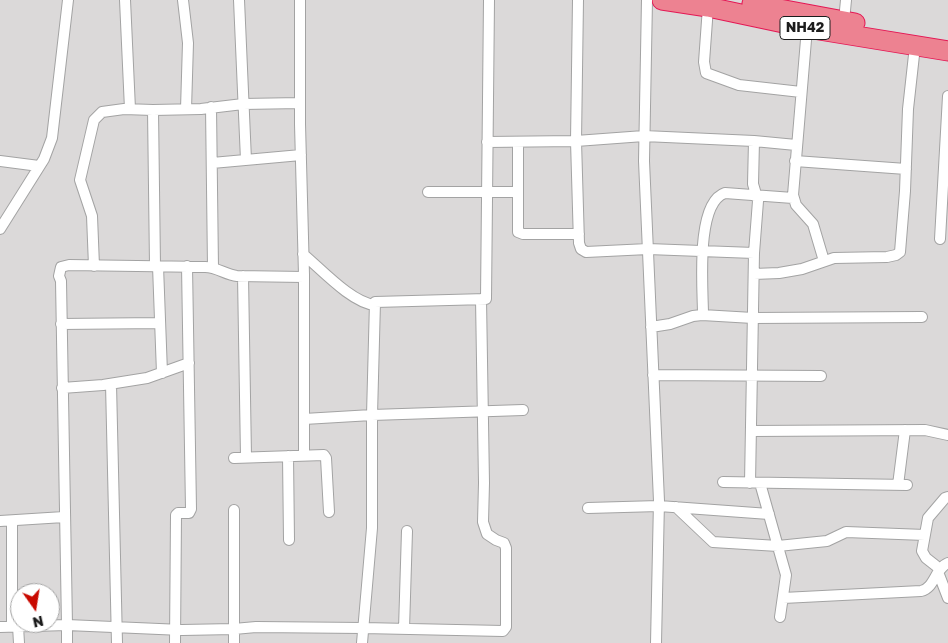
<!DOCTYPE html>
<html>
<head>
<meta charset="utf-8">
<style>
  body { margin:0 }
  #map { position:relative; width:948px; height:643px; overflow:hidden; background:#efebe1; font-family:"Golos Text",sans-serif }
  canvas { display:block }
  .north { position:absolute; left:10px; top:583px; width:50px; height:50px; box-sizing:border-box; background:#fff; border:1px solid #a4a4a4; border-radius:50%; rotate:167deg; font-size:14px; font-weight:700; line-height:20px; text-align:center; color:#1c1c1c }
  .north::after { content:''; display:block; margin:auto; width:18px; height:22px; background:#c90900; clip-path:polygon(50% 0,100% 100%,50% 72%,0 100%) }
</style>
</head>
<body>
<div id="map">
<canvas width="948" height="643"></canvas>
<div class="north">N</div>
</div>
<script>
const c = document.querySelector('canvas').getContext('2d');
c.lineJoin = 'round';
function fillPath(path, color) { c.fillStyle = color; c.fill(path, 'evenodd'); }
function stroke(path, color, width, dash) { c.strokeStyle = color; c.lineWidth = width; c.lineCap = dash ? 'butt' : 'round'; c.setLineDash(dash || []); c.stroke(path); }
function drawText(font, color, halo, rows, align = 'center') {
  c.font = font + ' "Golos Text",sans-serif'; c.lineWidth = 4; c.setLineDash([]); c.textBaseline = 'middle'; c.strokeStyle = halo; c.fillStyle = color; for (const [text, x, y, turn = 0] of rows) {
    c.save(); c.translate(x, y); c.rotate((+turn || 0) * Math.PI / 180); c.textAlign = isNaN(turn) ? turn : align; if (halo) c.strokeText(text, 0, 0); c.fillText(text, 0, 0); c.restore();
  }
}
fillPath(new Path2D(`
  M0,0H948V643H0ZM20,593H50V623H20Z`), '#dbd9d9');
const street = new Path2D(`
  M125,0L130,109
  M183,0L188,43L186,109
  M239,0L246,160
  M300,0V124L304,275V455
  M578,0L576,141L579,243L581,249L586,252L648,249L754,253
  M647,0L644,161L659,501L656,643
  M708,7L704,62L706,73L739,85L801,92
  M844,21L846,0
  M807,28L793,195L796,205L813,224L824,261
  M211,107L213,268
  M153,110L155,266
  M487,142L576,141L644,136L754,141L796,145
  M518,142V232L523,234H579
  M0,161L39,166
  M795,161L906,169
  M212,163L301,155
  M428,192H518
  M0,229L44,159L52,138L68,0
  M940,239L948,96
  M303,254C322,270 352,303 375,305
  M94,266L92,216L80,180L94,120L102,112L124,109L153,110L201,109L243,104L300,103
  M158,266L162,373
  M754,274L779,273L802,269L834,258L887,257L896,255L900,252L905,191L908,109L915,46
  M243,276L246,457
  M304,277L237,276C226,275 217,267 205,267L69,265L61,267L59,276L61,281L67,625L182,630L234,629L256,627L363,628L503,631L506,627V548L504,543L496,540L487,534L483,522L484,483L481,299
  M703,315C703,289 695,203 725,193L793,198
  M61,324L160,323
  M651,327L670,324L693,316L702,315L753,318L922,317
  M653,375L821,376
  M111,384L117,643
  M62,388L103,385L147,378L189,363
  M304,419L372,415L523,410
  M751,431L925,430L948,435
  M288,456L289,540
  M234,458L324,455L326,458L329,512
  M723,482L907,485
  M750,483L754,253L758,201L753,184L754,141
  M760,483L786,575L780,617
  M898,485L905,430
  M676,507L713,542L778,546L827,541L846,532L925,535
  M588,508L659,506L769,514
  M0,521L64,517
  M940,569L926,558L922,551L928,518L945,498L948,497
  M938,572L948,598
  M783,598L921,591C935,588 935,568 948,563
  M12,626V521
  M18,626L19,643
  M0,627L67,625V643
  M404,629L407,531
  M175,643L176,515L178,513H189L191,509L187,266
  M234,643V510
  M362,643L372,528V415L375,302L486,299L489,0`);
const highway = new Path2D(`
  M662,0L708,7L807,28L948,51
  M752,4L855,23`);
stroke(street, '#a3a3a3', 12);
stroke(highway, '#e41754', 21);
stroke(street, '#fff', 10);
stroke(highway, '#ed8291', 19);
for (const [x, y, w] of [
  [805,28,50]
]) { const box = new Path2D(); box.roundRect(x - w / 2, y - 11.5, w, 23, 4); c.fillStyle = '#fff'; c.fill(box); stroke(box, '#1c1c1c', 1); }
drawText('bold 14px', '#1c1c1c', null, [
  ["NH42",805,28]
]);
</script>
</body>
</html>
